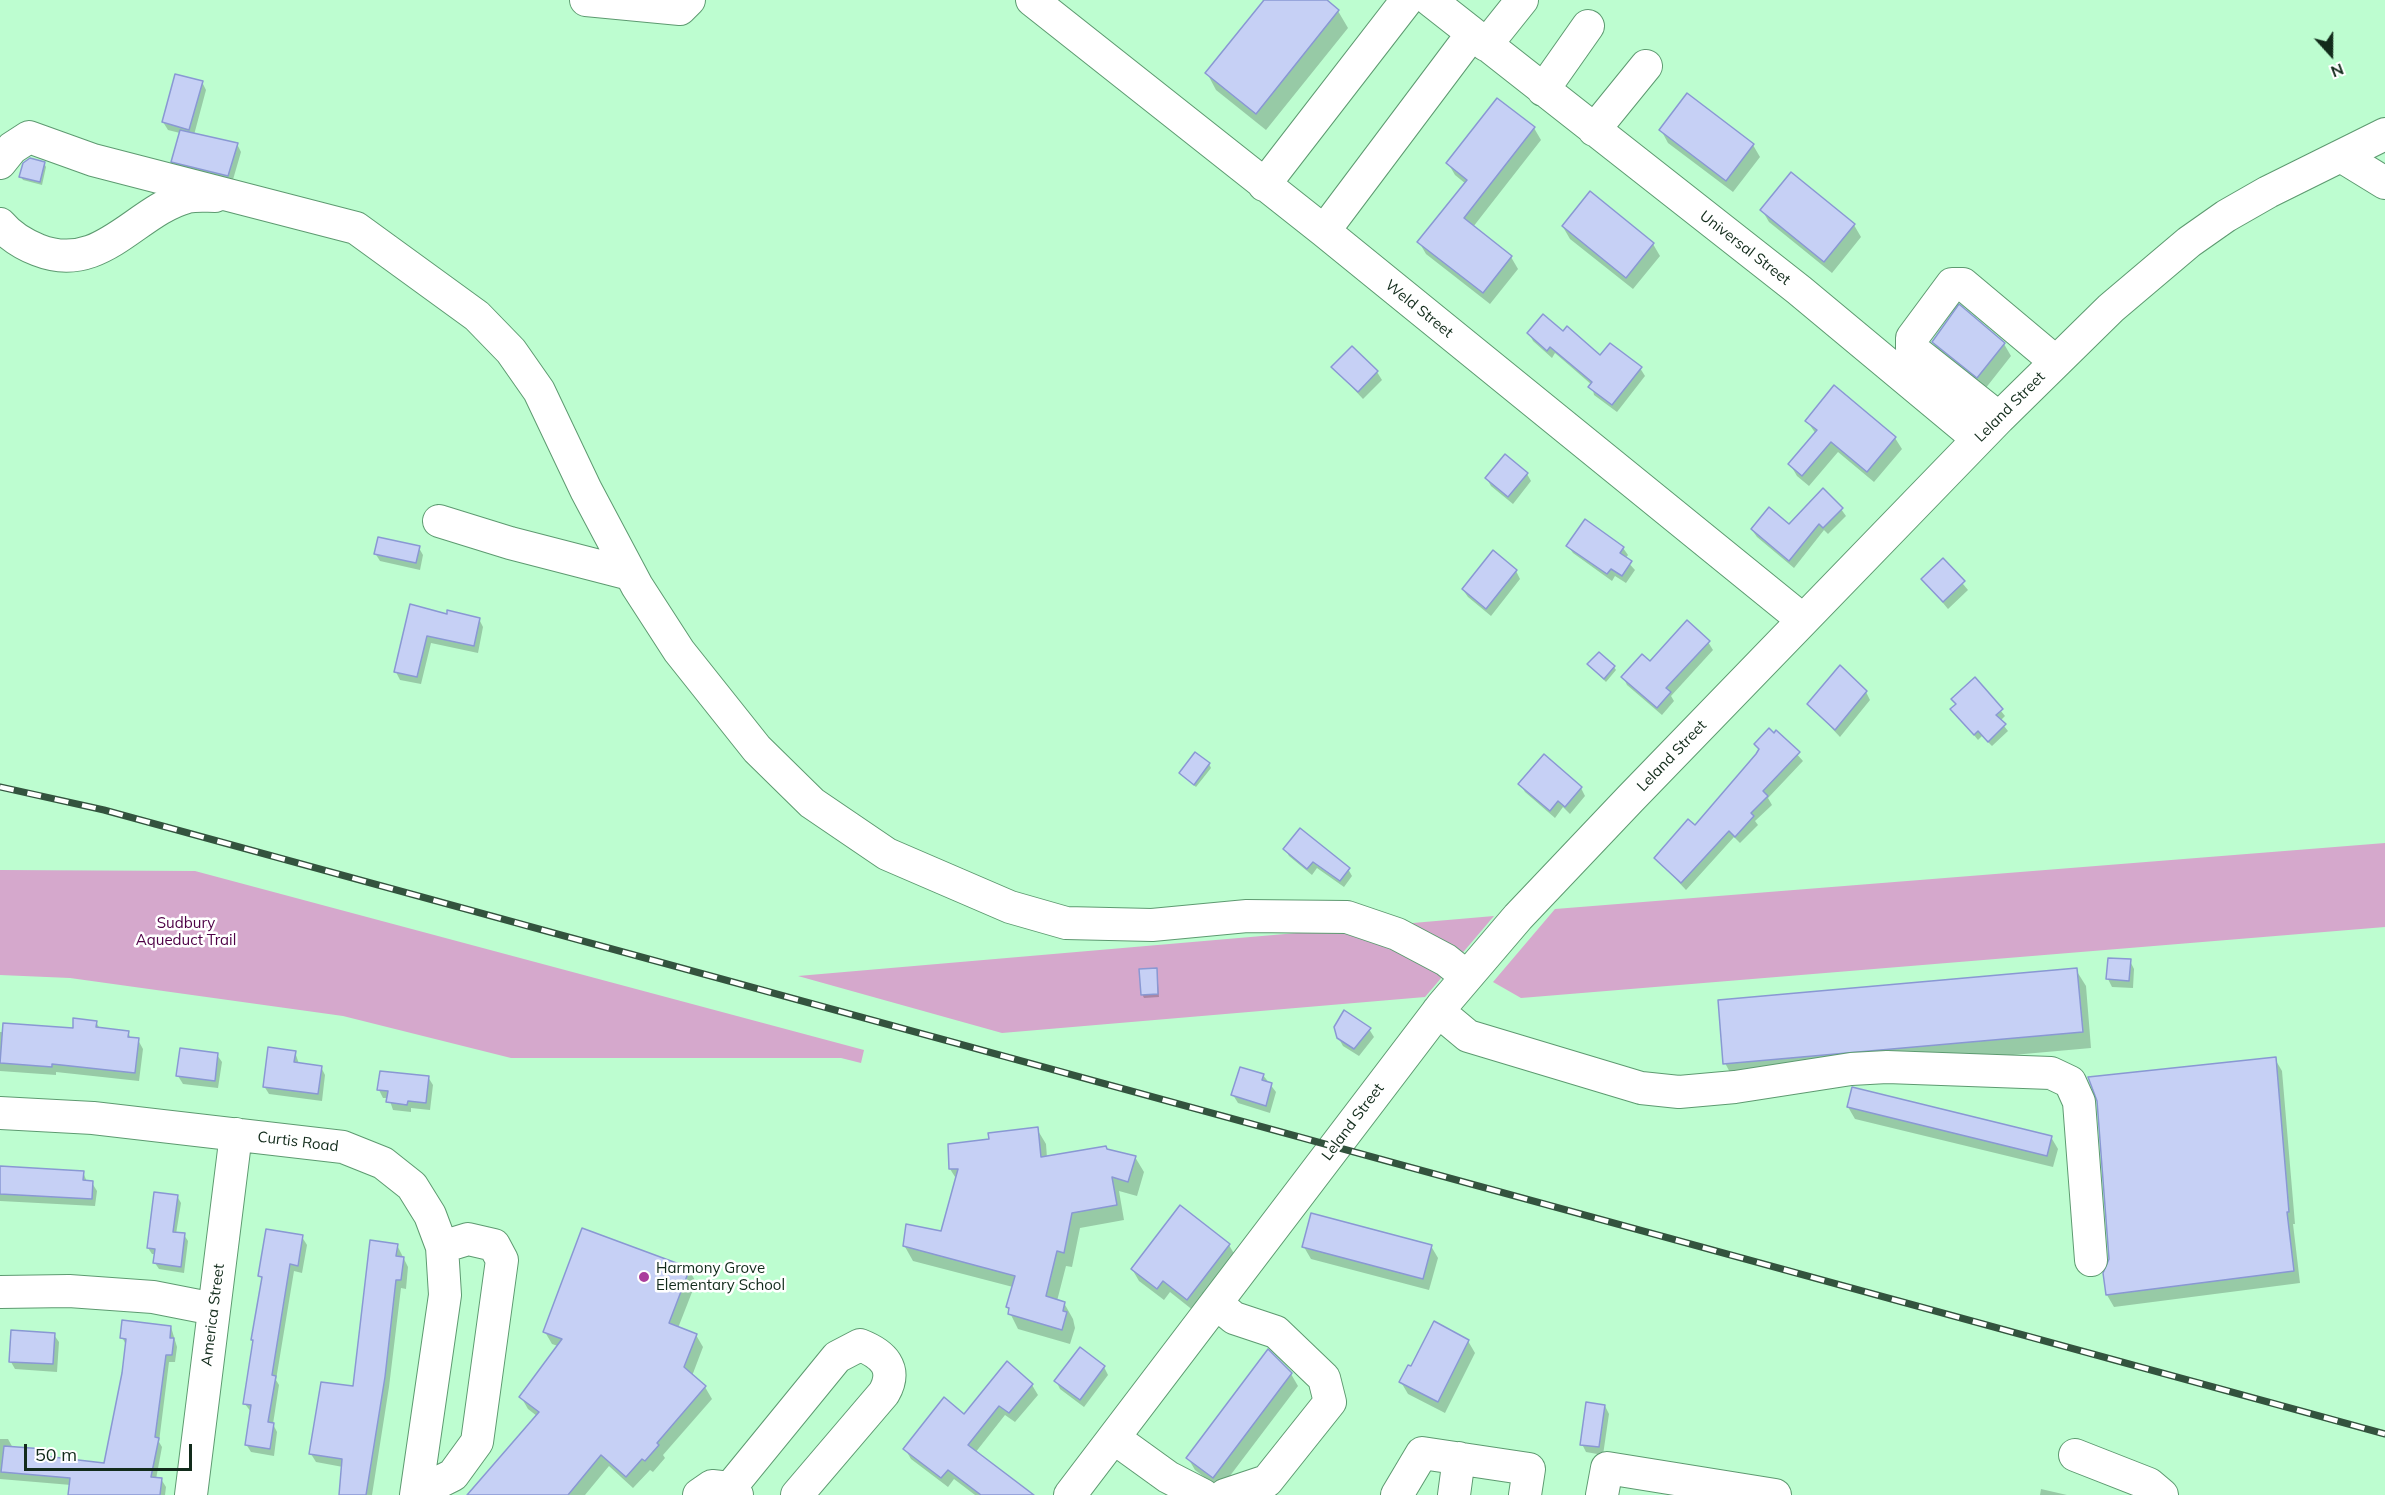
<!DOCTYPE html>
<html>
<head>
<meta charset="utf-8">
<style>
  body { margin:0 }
  #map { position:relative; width:2385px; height:1495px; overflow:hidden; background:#bdfdd0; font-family:Mulish,sans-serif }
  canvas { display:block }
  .north { position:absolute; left:2301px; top:24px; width:60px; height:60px; -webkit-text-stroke:4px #fff; paint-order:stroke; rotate:159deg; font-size:16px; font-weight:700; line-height:24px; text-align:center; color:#122b1b }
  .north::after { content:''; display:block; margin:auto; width:21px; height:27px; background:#122b1b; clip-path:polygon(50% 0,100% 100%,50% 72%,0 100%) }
  .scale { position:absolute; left:24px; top:1444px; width:168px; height:27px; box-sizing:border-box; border:3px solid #122b1b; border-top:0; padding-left:8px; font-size:18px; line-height:21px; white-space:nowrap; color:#122b1b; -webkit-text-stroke:4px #fff; paint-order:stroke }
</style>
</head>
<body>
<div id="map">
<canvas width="2385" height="1495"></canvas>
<div class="north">N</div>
<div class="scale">50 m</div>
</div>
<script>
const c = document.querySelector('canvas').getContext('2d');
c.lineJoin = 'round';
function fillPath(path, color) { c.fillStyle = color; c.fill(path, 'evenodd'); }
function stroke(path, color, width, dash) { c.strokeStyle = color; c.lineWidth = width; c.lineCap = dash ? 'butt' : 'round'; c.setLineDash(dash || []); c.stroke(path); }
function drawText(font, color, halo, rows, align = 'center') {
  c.font = font + ' Mulish,sans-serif'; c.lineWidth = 5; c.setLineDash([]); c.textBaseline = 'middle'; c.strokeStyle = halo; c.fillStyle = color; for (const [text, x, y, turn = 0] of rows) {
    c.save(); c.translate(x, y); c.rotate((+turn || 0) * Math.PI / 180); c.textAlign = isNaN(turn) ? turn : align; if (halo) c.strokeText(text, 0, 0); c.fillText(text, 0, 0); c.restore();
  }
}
fillPath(new Path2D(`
  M2385,843V927L1521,998L1493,982L1555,909Z
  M0,870L195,871L864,1050L861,1063L841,1058H511L343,1016L70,978L0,975Z
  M1494,916L1425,997L1002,1033L798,976Z`), '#d5a8cc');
fillPath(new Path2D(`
  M1262,0H1324L1338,11L1348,28L1266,130L1216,90L1207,73L1265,2Z
  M202,82L206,90L194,135L237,144L241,152L232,183L177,169L173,161L180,133L168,130L163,122Z
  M1534,128L1541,140L1473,227L1511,257L1518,269L1490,304L1426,254L1419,242L1466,184L1455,175L1448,163Z
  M1661,130L1753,145L1760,157L1733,192L1668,143Z
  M44,163L46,167L42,185L23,180L21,177Z
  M1762,210L1854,225L1861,237L1832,273L1769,222Z
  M1563,227L1653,244L1660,256L1633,289L1570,239Z
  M1529,333L1563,334L1600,357L1640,368L1645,376L1617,412L1594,395L1592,385L1555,353L1552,358L1533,341Z
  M1933,342L2004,344L2011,356L1985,389L1940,354Z
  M1333,367L1377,372L1382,380L1363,399Z
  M1807,421L1895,438L1902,449L1874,482L1838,452L1809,486L1797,476L1790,464L1816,434Z
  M1527,474L1531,481L1513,504L1491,486L1487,479Z
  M1841,509L1846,516L1828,534L1824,530L1794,568L1757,537L1752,530L1789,526Z
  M1568,546L1623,548L1628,555L1625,559L1635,570L1626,583L1615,576L1612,581L1573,553Z
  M419,548L423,555L420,570L380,561L375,553Z
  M1943,560L1968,590L1948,609L1923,579Z
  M1516,571L1520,579L1491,616L1468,597L1463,590Z
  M411,606L448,616L479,619L483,627L478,653L431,643L421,684L400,680L396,672Z
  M1708,642L1713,650L1671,696L1674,701L1662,715L1627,685L1623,677L1650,663Z
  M1589,665L1614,667L1616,670L1606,682Z
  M1975,679L2005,716L2000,721L2008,731L1992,746L1982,736L1978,740L1952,709L1956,705L1953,699Z
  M1866,692L1870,700L1840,737L1809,704Z
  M1777,732L1803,761L1768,798L1772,805L1755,821L1758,825L1740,843L1734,837L1686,890L1656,858L1695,827L1760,751L1756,745Z
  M1209,764L1211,768L1196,787L1180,773Z
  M1520,784L1581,788L1585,796L1570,814L1563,807L1555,818L1525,792Z
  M1285,849L1348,869L1352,876L1344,887L1317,868L1312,875L1289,856Z
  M2130,961L2134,969L2133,988L2112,987L2108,979Z
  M1157,969L1159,997L1144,998L1142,994Z
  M2076,970L2086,986L2091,1048L1734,1080L1725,1063Z
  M96,1022L100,1029L128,1032L131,1039L138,1040L143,1049L139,1081L56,1072V1075L0,1071V1032L74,1030Z
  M1369,1029L1374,1037L1359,1056L1343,1046L1338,1037Z
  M295,1052L299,1064L321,1067L325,1075L322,1101L269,1094L264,1086Z
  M217,1055L222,1062L218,1088L183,1084L178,1076Z
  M2275,1059L2282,1071L2295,1224H2293L2300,1283L2114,1307L2107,1295L2105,1273Z
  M1263,1075L1276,1092L1270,1113L1238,1103L1233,1095Z
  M428,1077L433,1085L430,1110L411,1108V1112L393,1110L389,1098H383L379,1090Z
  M1848,1107L2051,1137L2058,1149L2053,1167L1855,1119Z
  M1037,1129L1046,1144L1047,1158L1107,1151L1135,1157L1144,1172L1137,1196L1119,1191L1124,1220L1080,1228L1072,1267L1066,1266L1057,1301L1064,1303L1073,1319L1075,1328L1070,1344L1018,1329L1007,1307L1013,1287L913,1261L904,1245L942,1233L957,1180L950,1169L991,1141Z
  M0,1168L83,1172L87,1182L92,1183L97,1191L95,1206L0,1201Z
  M177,1196L181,1203L176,1234L184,1235L188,1241L184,1273L159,1269L155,1263L156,1254H152L148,1248Z
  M302,1237L307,1245L302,1273L294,1271L276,1380L279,1385L273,1424L277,1432L274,1456L251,1452L246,1444L251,1412L245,1404L254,1343L252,1340L263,1281L260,1276Z
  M397,1245L408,1267L406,1289L401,1288L389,1387L372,1495H340L343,1467L316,1462L311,1454L354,1388Z
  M1229,1245L1236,1257L1194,1311L1170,1292L1164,1300L1139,1281L1132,1269Z
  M1431,1246L1438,1258L1429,1290L1311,1259L1304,1247Z
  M689,1270L696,1282L678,1328L696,1335L703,1347L692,1376L705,1387L712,1399L663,1455L665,1458L653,1472L650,1470L633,1488L609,1466L585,1495H470L537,1416L528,1409L521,1397L558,1346L552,1344L545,1332Z
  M171,1327L177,1347L175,1362H169L159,1442L162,1447L156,1479H161L166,1487L165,1495H71V1485L0,1479V1439H8L13,1448L43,1450L48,1458L105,1464L123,1373L126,1345L122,1337Z
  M54,1335L59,1342L57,1372L15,1369L11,1362Z
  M1468,1341L1475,1353L1445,1413L1408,1394L1401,1382L1411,1369Z
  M1104,1367L1108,1375L1084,1407L1060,1389L1056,1381Z
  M1291,1374L1298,1386L1220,1489L1195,1470L1188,1458Z
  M1032,1385L1038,1395L1015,1422L1005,1415L975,1453L1025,1495H975L954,1479L948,1487L911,1459L905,1449L964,1416Z
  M1605,1406L1609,1414L1603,1455L1586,1452L1582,1444Z
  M2041,1489L2067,1495H2040Z`), '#0003');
const building = new Path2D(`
  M1264,0H1327L1339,10L1256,114L1205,73Z
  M175,74L203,81L189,130L162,122Z
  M1687,93L1754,144L1726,181L1659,130Z
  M1497,98L1535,127L1464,218L1512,256L1483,293L1417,242L1467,180L1446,163Z
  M180,130L238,143L228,176L171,162Z
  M30,158L45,162L40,182L19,177L23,163Z
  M1791,172L1855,224L1824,262L1760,210Z
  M1590,191L1654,243L1626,278L1562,226Z
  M1959,304L2005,343L1977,378L1932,342Z
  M1543,314L1563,331L1567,326L1600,355L1610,343L1642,367L1612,405L1588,387L1592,382L1550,347L1547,351L1527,333Z
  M1352,346L1378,371L1358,392L1331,367Z
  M1834,385L1896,437L1867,472L1831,442L1802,476L1788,464L1817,430L1805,421Z
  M1505,454L1528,473L1508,497L1485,478Z
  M1823,488L1843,508L1823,528L1819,524L1789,561L1751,529L1769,507L1789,524Z
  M1585,519L1624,547L1620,553L1632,561L1622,576L1611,569L1607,574L1566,546Z
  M378,537L420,546L416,563L374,554Z
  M1493,550L1517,570L1486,609L1462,589Z
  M1943,558L1965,581L1943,602L1921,579Z
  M410,604L447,614V610L480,618L474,646L427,636L417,677L394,672Z
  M1687,620L1710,641L1666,688L1671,692L1657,708L1621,677L1642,654L1650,661Z
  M1599,652L1615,666L1604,679L1587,664Z
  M1840,665L1867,691L1835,730L1807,704Z
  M1975,677L2003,709L1996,715L2006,724L1988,742L1978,731L1974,735L1950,709L1956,704L1951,699Z
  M1769,728L1774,733L1776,730L1800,752L1763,791L1768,796L1751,813L1754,816L1735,837L1729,831L1681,883L1654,858L1688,819L1695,825L1756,754L1759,749L1754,744Z
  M1195,752L1210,763L1194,785L1179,773Z
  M1544,754L1582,787L1565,807L1558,801L1550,811L1518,784Z
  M1300,828L1350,868L1340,881L1313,862L1307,869L1283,849Z
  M2108,958L2131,959L2129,981L2106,979Z
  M1157,968L1158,994L1141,995L1139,969Z
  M2077,968L2083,1032L1723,1064L1718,1000Z
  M1344,1010L1371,1028L1354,1049L1337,1038L1334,1027Z
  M73,1018L97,1021L96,1027L129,1031L128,1037L139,1038L135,1073L52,1064V1067L0,1063L3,1023L73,1028Z
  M268,1047L296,1051L294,1062L322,1066L318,1094L263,1087Z
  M180,1048L218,1053L215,1081L176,1076Z
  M2276,1057L2289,1212H2287L2294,1271L2106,1295L2103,1273L2109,1259L2097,1101L2088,1077Z
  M1240,1067L1264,1074L1262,1080L1272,1083L1266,1106L1231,1095Z
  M380,1071L429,1076L426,1103L408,1101L407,1105L386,1102L388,1091L377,1090Z
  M1852,1087L2052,1136L2047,1156L1847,1107Z
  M1038,1127L1041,1157L1106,1146L1107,1149L1136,1156L1128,1182L1112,1177L1117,1205L1072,1213L1064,1253L1057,1251L1046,1296L1065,1302L1063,1311L1067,1312L1062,1330L1008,1314L1009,1308L1006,1307L1015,1276L903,1246L906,1224L941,1231L958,1169H949L948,1144L989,1139L988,1133Z
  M0,1166L84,1171L83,1180L93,1181L92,1199L0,1194Z
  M154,1192L178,1195L173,1232L185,1233L181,1267L153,1263L155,1249L147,1248Z
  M1180,1205L1230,1244L1187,1300L1163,1281L1157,1289L1131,1269Z
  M1311,1213L1432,1245L1423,1279L1302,1247Z
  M582,1228L690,1268L669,1323L697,1334L684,1367L706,1386L657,1443L659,1445L645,1461L642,1459L626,1477L601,1455L568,1495H467L539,1412L519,1397L562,1339L543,1332Z
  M266,1229L303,1235L298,1266L290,1264L272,1375L276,1376L268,1422L274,1423L270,1449L245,1445L251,1405L243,1404L253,1340H251L262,1277L258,1276Z
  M370,1240L398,1244L396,1256L404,1257L401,1280H396L385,1377L366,1495H339L342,1459L309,1454L321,1382L353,1386Z
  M122,1320L171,1326L170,1338H174L172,1355H166L155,1437L159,1438L151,1477L162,1478L160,1495H68L70,1478L1,1472L4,1446L44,1449V1456L104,1463L122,1373L126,1339L120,1338Z
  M1434,1321L1469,1340L1438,1402L1399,1382L1408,1365L1411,1366Z
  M11,1330L55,1333L53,1364L9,1362Z
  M1080,1347L1105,1366L1080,1400L1054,1381Z
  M1268,1349L1292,1373L1213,1478L1186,1458Z
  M1007,1361L1033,1384L1009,1413L999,1406L968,1445L1034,1495H981L948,1470L941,1478L903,1449L944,1397L964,1414Z
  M1586,1402L1605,1405L1599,1447L1580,1445Z`);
fillPath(building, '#c6d0f5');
stroke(building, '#8998d3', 1.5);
const minor = new Path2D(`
  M586,0L680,9L689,0
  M1032,0L1324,231L1803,620
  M1430,0L1799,290L1978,439
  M1486,45L1522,0
  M1543,90L1588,26
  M1594,130L1646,66
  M2341,156L2385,183
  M0,163L12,148L29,137L93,160L356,228L477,316L511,351L539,391L586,490L637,586L679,651L757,749L812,803L887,854L1010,907L1066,923L1152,925L1247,916L1347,917L1397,934L1446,960L1466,976
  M1264,185L1407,0
  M0,224C10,236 23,244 38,250C101,275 135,211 187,197C196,195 206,196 215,196
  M1324,231L1472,34
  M1999,418L1912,349V338L1952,284H1963L2056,362
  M439,521L510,543L630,574
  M1438,1011L1468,1036L1641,1088L1679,1092L1735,1087L1851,1069L1887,1067L2051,1073L2070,1082L2079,1102L2091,1260
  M0,1113L93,1118L343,1147L383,1163L412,1186L430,1215L442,1247L445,1295L416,1495
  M0,1292L69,1291L153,1297L214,1309
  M1216,1303L1234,1318L1276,1332L1324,1378L1330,1402L1267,1481L1225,1495
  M1114,1438L1168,1477L1203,1495
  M2075,1455L2149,1484L2162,1495
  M730,1488L837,1357L860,1345C883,1354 898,1368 884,1393L797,1495
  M417,1493L453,1475L477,1442L502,1260L494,1245L468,1239L442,1247
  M191,1495L236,1134
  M699,1495L712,1486L730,1488L737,1495
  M1070,1495L1442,1006L1518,917L1630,799L1999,418L2111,308L2189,242L2226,216L2268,192L2385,134
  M1397,1495L1422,1453L1529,1469L1525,1495
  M1454,1495L1459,1458
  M1602,1495L1607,1468L1775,1495`);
stroke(minor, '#5d9a70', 34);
stroke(minor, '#fff', 32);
const rail = new Path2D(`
  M0,787L104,810L2385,1434`);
stroke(rail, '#33533e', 7);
stroke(rail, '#fff', 4.5, [14]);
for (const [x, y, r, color] of [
  [644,1277,6,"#aa3d9c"]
]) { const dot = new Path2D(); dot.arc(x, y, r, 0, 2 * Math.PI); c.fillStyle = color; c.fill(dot); stroke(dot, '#fff', 2); }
drawText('15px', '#122b1b', '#fff', [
  ["Universal Street",1745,248,38],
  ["Weld Street",1419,309,39],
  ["Leland Street",2010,407,-45],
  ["Leland Street",1672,756,-46],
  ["Leland Street",1353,1122,-53],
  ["Curtis Road",298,1142,7],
  ["America Street",213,1315,-83]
]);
drawText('15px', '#4e0046', '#fff', [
  ["Sudbury",186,923],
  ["Aqueduct Trail",186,940]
]);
drawText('15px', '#122b1b', '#fff', [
  ["Harmony Grove",656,1268],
  ["Elementary School",656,1285]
], 'left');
</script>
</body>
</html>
